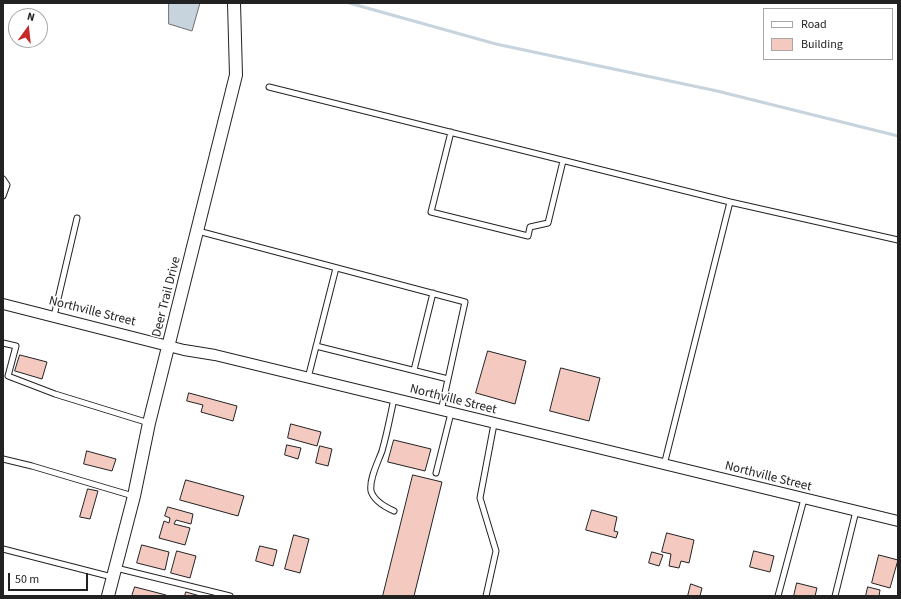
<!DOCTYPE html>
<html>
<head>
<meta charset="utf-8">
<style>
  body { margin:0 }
  #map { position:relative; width:901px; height:599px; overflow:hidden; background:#fff; font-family:"Source Sans 3",sans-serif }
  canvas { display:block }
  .frame { position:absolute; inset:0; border:4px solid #222; pointer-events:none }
  .legend { position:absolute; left:763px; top:8px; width:130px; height:52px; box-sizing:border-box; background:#fff; border:1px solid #a7a7a7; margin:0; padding:5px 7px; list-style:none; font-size:12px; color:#222 }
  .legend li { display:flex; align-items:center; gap:8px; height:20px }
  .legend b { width:20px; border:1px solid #a7a7a7 }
  .north { position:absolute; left:8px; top:8px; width:40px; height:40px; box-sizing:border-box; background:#fff; border:1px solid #a7a7a7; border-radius:50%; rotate:15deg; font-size:11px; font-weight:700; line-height:16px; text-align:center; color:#222 }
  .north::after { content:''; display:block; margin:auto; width:14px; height:18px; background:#c62828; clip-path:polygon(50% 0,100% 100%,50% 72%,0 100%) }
  .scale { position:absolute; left:8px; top:573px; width:80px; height:18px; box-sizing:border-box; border:2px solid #222; border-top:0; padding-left:5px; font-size:12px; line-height:14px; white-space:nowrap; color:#222; -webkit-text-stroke:3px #fff; paint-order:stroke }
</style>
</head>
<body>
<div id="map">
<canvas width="901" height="599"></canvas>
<div class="frame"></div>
<ul class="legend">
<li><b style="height:5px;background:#fff"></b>Road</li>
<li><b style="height:11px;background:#f3c9c0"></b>Building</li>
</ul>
<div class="north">N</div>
<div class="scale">50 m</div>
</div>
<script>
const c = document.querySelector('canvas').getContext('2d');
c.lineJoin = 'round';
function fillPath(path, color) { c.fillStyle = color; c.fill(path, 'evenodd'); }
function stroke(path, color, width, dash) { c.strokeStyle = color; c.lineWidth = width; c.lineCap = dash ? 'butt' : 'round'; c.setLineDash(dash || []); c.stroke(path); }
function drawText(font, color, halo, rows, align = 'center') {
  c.font = font + ' "Source Sans 3",sans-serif'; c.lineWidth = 3; c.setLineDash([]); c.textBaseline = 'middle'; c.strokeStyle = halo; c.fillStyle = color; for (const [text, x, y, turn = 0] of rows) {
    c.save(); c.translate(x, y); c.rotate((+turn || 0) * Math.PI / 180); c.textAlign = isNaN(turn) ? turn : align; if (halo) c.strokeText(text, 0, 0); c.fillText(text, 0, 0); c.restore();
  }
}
const water = new Path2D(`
  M169,3H200L192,31L169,24Z`);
fillPath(water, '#c7d3dd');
stroke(water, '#6f6f6f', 1);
stroke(new Path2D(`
  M349,3L496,44L717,91L898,136`), '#c7d3dd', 3);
const building = new Path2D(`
  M488,351L526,361L515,404L476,393Z
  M20,355L47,362L42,379L15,371Z
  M561,368L600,378L589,421L550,411Z
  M189,393L237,406L233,421L201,412L203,405L187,401Z
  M291,424L321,432L317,446L288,438Z
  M394,440L431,449L425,471L388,462Z
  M287,445L301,448L298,459L285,455Z
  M320,446L332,449L328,466L316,463Z
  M87,451L116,459L112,471L84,464Z
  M413,475L442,482L414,596H383Z
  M186,480L244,496L238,516L180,500Z
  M88,489L98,491L90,519L80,517Z
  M168,507L193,514L191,524L176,520L174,524L190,528L185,545L159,538L164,521L169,523L170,518L165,516Z
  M592,510L617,517L614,531L618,532L616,538L586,530Z
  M667,533L694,540L689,563L681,561L679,568L669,566L671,554L662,552Z
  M294,535L309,539L300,573L285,569Z
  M142,545L169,552L165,570L137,563Z
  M260,546L277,550L273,566L256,561Z
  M177,551L196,556L190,578L171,573Z
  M754,551L774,556L770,572L750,567Z
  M652,552L663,555L659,566L649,563Z
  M879,555L898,560L890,588L872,583Z
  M797,583L817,588L815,596H794Z
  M691,584L702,588L700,596H688Z
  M135,587L166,595V596H132Z
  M868,587L880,590L879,596H866Z
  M186,592L200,596H185Z`);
fillPath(building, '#f3c9c0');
stroke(building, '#222', 1);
const service = new Path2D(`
  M269,87L730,202L898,240
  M451,132L431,212L528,236L530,227L548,223L563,161
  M3,179L7,185L3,196
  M198,231L465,302L441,411
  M54,316L77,218
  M3,343L16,346L8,376L55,394L149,423
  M316,346L448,379
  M414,370L433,293
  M308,378L336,268
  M394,399C390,417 387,434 382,451C378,462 369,479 371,491C374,501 385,507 394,511
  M3,459L32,466L133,496
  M664,465L730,202
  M436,473L451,413
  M3,549L112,577
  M116,568L230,596
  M486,596L496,551L480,498L494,424
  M778,596L804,499
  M835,596L856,511`);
const minor = new Path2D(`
  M3,304L184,350L215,355L898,521`);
const tertiary = new Path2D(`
  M108,596L134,496L149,423L236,75L234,3`);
stroke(service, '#222', 7);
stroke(minor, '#222', 12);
stroke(tertiary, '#222', 14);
stroke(service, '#fff', 5);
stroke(minor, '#fff', 10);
stroke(tertiary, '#fff', 12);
drawText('13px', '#222', '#fff', [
  ["Deer Trail Drive",167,297,-76],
  ["Northville Street",92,312,14],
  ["Northville Street",453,400,14],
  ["Northville Street",768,477,14]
]);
</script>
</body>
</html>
